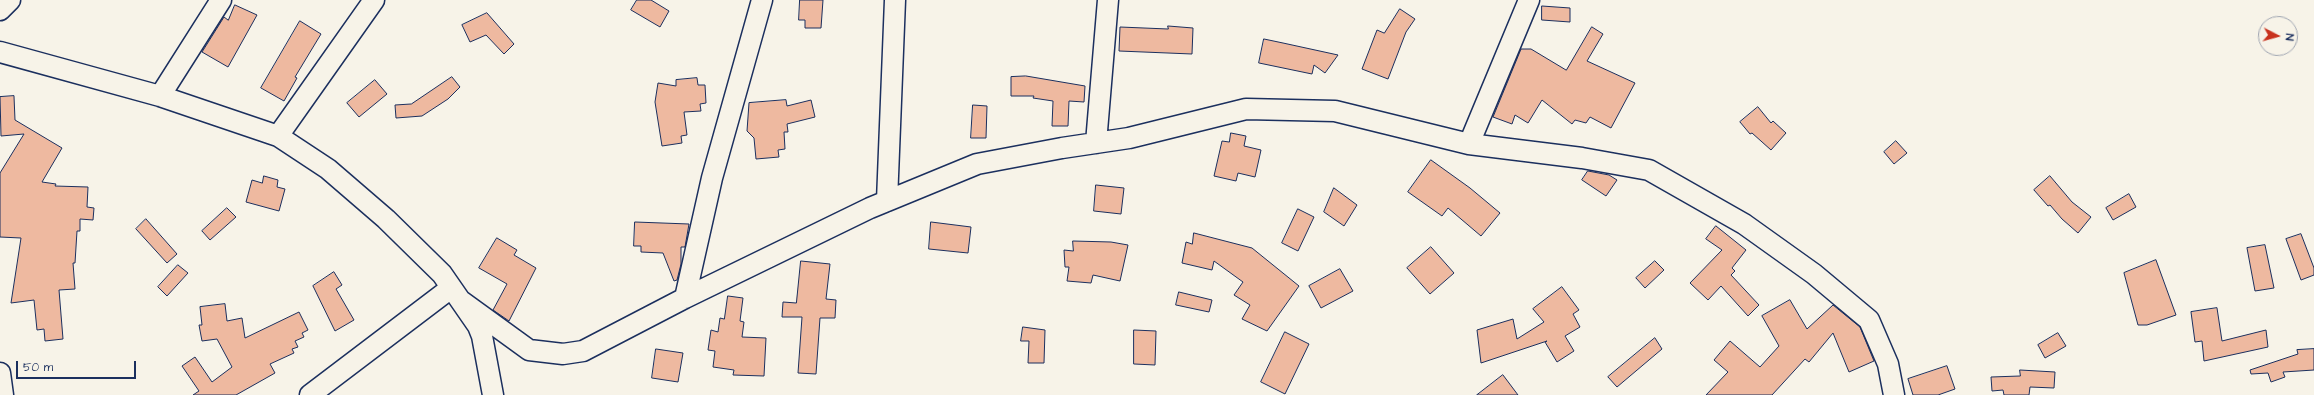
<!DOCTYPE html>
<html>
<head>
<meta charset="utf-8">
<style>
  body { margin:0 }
  #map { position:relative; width:2314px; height:395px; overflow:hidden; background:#f7f3e8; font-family:"Architects Daughter",sans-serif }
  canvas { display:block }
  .north { position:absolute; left:2258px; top:16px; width:40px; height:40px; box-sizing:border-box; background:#f7f3e8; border:1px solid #9fa5b1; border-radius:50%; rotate:96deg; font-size:11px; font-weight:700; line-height:16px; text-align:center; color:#1b2f5e }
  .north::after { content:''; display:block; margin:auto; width:14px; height:18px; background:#c8321e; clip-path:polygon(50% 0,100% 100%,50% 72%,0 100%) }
  .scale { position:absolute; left:16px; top:361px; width:120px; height:18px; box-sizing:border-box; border:2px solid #1b2f5e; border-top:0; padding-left:5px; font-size:12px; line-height:14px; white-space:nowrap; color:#1b2f5e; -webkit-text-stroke:3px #f7f3e8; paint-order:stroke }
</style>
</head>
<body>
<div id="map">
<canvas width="2314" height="395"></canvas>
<div class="north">N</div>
<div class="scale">50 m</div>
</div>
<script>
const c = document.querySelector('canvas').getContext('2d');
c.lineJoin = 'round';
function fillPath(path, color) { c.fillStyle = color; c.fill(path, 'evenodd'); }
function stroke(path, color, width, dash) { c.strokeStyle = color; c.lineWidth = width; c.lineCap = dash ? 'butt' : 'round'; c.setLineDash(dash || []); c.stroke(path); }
const building = new Path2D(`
  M637,0H651L669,11L660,27L631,10Z
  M800,0H823L821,28H805V20H799Z
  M235,5L257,15L228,67L202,52L224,17L228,20Z
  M1542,6L1570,8V22L1542,20Z
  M1400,9L1415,19L1406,32L1388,79L1362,69L1377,30L1384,33Z
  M487,13L514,44L504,54L486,35L470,42L462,25Z
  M300,21L321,34L295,77L297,78L284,101L261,88Z
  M1168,26L1193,28L1192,54L1119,51L1120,27L1168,29Z
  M1592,27L1603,34L1587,61L1635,83L1611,128L1590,117L1586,123L1575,120L1572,124L1542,100L1528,123L1515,115L1512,124L1493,117L1521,49H1531L1566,70Z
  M1264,39L1283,43L1338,55L1325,73L1314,65L1312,74L1259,63Z
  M1026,76L1085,86L1084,102L1069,101L1068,126H1052L1053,101L1033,98L1034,96H1011V77Z
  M452,77L460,87L448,99L422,116L396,118L395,105L411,104Z
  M697,78L698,85H705L706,103L700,104L701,111L684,112L687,135L681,136L682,143L662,146L655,102L658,83L676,86V80Z
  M375,80L387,94L359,117L347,103Z
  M14,96L15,120L62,148L42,182L56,184L55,186L88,187L87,207L94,208L93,220L80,219V231H77L75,263H73L75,289L59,290L63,339L45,341L44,329L37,330L34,300L11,303L21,238L0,237V173L24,134L1,136L0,97Z
  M786,100L787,106L811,100L815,117L787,124L788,132H784L785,149L778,150L779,157L756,159L754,138L747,131L749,103Z
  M973,105L987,106L986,138H971Z
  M1758,107L1771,123L1773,121L1786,133L1771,150L1752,133L1750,134L1740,122Z
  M1231,133L1246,136L1244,146L1261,150L1255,177L1238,173L1236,181L1214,176L1222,141L1229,142Z
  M1896,141L1907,153L1894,164L1884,152Z
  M1431,160L1470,188L1500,213L1481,236L1448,208L1442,216L1408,192Z
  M1588,171L1609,175L1617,180L1606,196L1582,180Z
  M264,176L278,180L277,187L285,189L279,211L246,202L252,180L262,183Z
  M2050,176L2072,202L2091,217L2078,233L2062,219L2050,205L2048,206L2034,190Z
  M1096,185L1124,188L1121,214L1094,211Z
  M1334,188L1357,205L1344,226L1324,212Z
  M2129,194L2136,207L2113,220L2106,208Z
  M227,208L236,217L210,240L202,231Z
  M1298,209L1314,217L1298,251L1282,243Z
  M146,219L177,254L167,263L136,229Z
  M635,222L689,224L685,247H681V264L677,280L674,281L663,253L641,252V246H634Z
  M931,222L971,227L968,253L929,249Z
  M1716,226L1746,250L1732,268L1735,271L1731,275L1759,305L1748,316L1721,286L1708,300L1690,283L1722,250L1706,239Z
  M1194,233L1252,248L1299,286L1267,331L1242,319L1250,305L1234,295L1243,282L1214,261L1212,270L1182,263L1186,242L1192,244Z
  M2301,234L2314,268V275L2301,280L2286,239Z
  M497,238L517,250L514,255L536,268L509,321L493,310L507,284L479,268Z
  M1073,241L1111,242L1128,245L1120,281L1093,275L1091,283L1067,281L1069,267H1065L1064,250L1073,251Z
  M2265,245L2274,288L2255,291L2247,248Z
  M1431,247L1454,273L1430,294L1407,268Z
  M2156,260L2176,315L2147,325H2138L2124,273Z
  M801,261L830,264L826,299L836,300L835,318H820L816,374L798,373L802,317H782L783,302L796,303Z
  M1655,261L1664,270L1645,288L1636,278Z
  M178,265L188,273L167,296L158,287Z
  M1340,269L1353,291L1321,308L1309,286Z
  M334,272L342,285L336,289L354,320L335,331L313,286Z
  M1562,287L1579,310L1573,314L1580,327L1565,336L1574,351L1557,362L1545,342L1547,341L1481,363L1477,330L1513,319L1517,339L1544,322L1533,309Z
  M1179,292L1212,300L1209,312L1176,305Z
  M728,296L743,298L740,321L744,322L742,337L766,338L764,376L733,375L734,370L713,367L715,351L708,350L711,330L718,332L720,318L724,319Z
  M1790,300L1807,329L1833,305L1860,327L1874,361L1849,372L1833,333L1809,362L1805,359L1772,395H1706L1728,372L1714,360L1730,341L1760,367L1779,346L1762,316Z
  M225,304L227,321L242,318L245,338L299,312L308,330L302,333L304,337L295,341L298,347L292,349L294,353L270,364L275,373L236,395H193L199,391L182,366L195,357L212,382L232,367L217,339L202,341L199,325H202L200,307Z
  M2217,308L2222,341L2266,330L2268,347L2204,361L2202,341L2195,342L2191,312Z
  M1023,327L1045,330L1044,363H1028L1029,341H1021Z
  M1134,330L1156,331L1155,365L1134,364Z
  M1285,332L1309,344L1285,394L1261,382Z
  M2058,333L2066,346L2045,358L2038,345Z
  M1655,338L1662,349L1617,387L1608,377Z
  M656,349L683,353L678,382L652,378Z
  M2314,349V370L2283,372L2285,377L2271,382L2268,373L2251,374L2250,370L2298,354L2297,350Z
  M1947,366L1955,389L1938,395H1913L1908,379Z
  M2020,370L2055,372L2054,388L2030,387L2029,395H2004L2003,390L1992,391L1991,377L2020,376Z
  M1503,375L1518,395H1477Z`);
fillPath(building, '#eeb9a0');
stroke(building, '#1b2f5e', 1);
const minor = new Path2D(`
  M0,10L10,0
  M0,52L160,96L278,136L328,169L386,219L442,274L478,326L482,336L493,395
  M160,96L221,0
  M278,136L374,0
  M1096,143L1108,0
  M1469,144L1529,0
  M887,201L895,0
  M685,298L712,178L762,0
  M460,300L529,350L563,354L583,351L685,298L870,208L977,164L1062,148L1129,138L1246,109L1335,111L1469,144L1582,158L1649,170L1744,224L1814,274L1869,320L1888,364L1894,395
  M0,373L3,395
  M310,395L451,288`);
stroke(minor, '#1b2f5e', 23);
stroke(minor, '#f7f3e8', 20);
</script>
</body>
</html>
